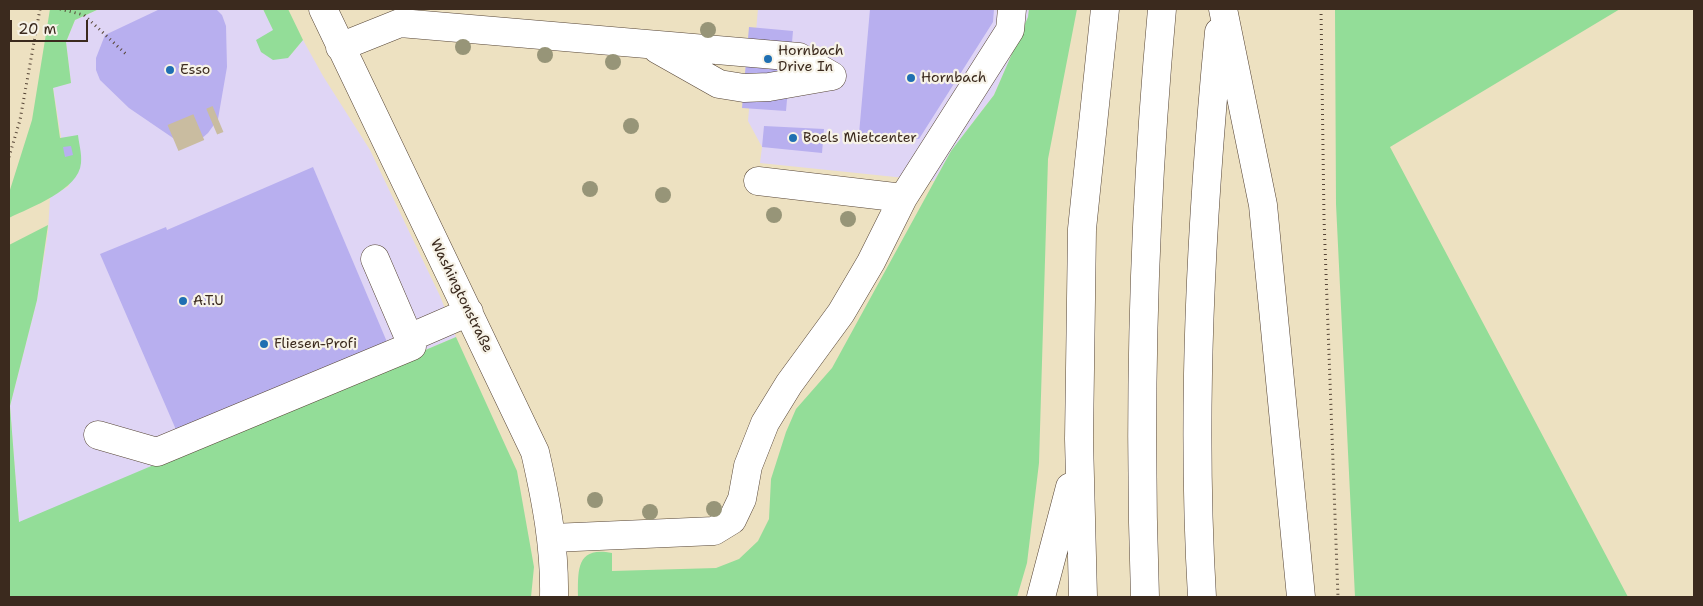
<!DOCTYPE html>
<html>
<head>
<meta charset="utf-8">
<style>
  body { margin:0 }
  #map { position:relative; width:1703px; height:606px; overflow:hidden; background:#ede1c1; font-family:"Shantell Sans",sans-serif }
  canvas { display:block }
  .frame { position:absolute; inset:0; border:10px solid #3b2a1e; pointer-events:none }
  .scale { position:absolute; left:10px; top:20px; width:78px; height:22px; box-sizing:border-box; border:2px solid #3b2a1e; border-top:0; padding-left:6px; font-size:15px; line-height:18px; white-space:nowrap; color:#3b2a1e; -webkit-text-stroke:4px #f7f3e8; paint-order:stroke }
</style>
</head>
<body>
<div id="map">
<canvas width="1703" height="606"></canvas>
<div class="frame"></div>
<div class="scale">20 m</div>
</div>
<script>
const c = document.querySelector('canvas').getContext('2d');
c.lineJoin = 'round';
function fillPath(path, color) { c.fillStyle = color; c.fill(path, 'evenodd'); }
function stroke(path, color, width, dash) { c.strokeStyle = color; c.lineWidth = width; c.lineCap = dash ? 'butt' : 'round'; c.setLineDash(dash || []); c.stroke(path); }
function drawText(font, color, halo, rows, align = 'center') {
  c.font = font + ' "Shantell Sans",sans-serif'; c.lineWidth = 4.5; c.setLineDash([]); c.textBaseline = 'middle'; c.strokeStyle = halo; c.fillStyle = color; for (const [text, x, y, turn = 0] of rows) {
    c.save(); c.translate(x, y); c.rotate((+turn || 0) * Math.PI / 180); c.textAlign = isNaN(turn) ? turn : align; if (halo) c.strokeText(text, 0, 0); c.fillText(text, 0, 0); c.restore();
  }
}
fillPath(new Path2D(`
  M99,9H263L288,58L303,40L323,76L370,150L440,296L456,337L19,523L10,406L37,300L48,232L50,197L69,186L53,87L71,83L66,42L75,20Z
  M758,9H1029L1028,17L994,95L951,151L934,181L760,163L762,147L748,121Z`), '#dfd5f5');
fillPath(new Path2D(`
  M50,9H99L75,20L66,42L71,83L53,88L60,138L78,135C79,144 82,154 81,163C79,190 31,207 9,218V193L32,120Z
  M263,9H288L303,40L288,58L273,60L261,52L256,40L273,30Z
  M1029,9H1077L1048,159L1039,463L1027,563L1017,597H578C578,570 576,546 612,553V571L716,568L739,559L758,541L769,519L771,479L786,432L796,409L832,368L951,151L994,95L1028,17Z
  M1335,9H1620L1390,147L1628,597H1355L1336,204Z
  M48,225L37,300L10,406L19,522L456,337L517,471L534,567L531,597H9V245Z`), '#93dd98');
fillPath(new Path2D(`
  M160,9H216L222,15L226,26L227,67L218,119L208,133L201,139L191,142L173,138L129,108L100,80L96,70V58L105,35Z
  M870,9H994L993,22L919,139L859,134Z
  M749,27L793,31L786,111L742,108Z
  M764,126L824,129L822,153L762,147Z
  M71,146L73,155L65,157L63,147Z
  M313,167L387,342L177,432L100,254L166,227L167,230Z`), '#b8afef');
stroke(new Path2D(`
  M173,138L218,119`), '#c9bca0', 28, [28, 14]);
const minor = new Path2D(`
  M323,9L535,452C546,500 555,547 554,597
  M340,47L400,23L799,57L832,76
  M657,49L719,84L744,88L769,87L832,76
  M758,181L903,198
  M375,259L409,338L469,312
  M98,435L157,452L412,346L409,338
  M552,538L714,531L732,520L742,499L748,466L765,423L789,384L841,313L871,262L903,198L1010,30L1012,9`);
const highway = new Path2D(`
  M1223,9L1263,205L1301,597
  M1041,597L1070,487
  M1083,597L1079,439L1082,229L1105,9
  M1145,597C1138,400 1144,205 1162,9
  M1202,597C1191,409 1201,220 1219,32`);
stroke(minor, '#564536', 29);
stroke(highway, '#564536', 29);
stroke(new Path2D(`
  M60,9L84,15L128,56
  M1321,9L1324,219L1338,597
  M9,157L20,120L40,9`), '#564536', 3, [1, 4]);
stroke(minor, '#fff', 28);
stroke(highway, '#fff', 28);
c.fillStyle = '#979578';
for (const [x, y] of [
  [708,30],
  [463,47],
  [545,55],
  [613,62],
  [631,126],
  [590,189],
  [663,195],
  [774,215],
  [848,219],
  [595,500],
  [714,509],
  [650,512]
]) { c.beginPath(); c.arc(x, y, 8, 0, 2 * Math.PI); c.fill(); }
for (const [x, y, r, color] of [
  [768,59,5,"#1f6fb2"],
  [170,70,5,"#1f6fb2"],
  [911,78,5,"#1f6fb2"],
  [793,138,5,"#1f6fb2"],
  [183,301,5,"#1f6fb2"],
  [264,344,5,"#1f6fb2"]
]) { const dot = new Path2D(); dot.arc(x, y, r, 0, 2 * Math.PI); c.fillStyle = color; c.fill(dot); stroke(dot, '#f7f3e8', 2); }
drawText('14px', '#3b2a1e', '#f7f3e8', [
  ["Hornbach",778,51],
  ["Drive In",778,67],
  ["Esso",180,70],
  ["Hornbach",921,78],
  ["Boels Mietcenter",803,138],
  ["A.T.U",193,301],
  ["Fliesen-Profi",274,344]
], 'left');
drawText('14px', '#3b2a1e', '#f7f3e8', [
  ["Washingtonstraße",461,296,64]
]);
</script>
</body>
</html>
